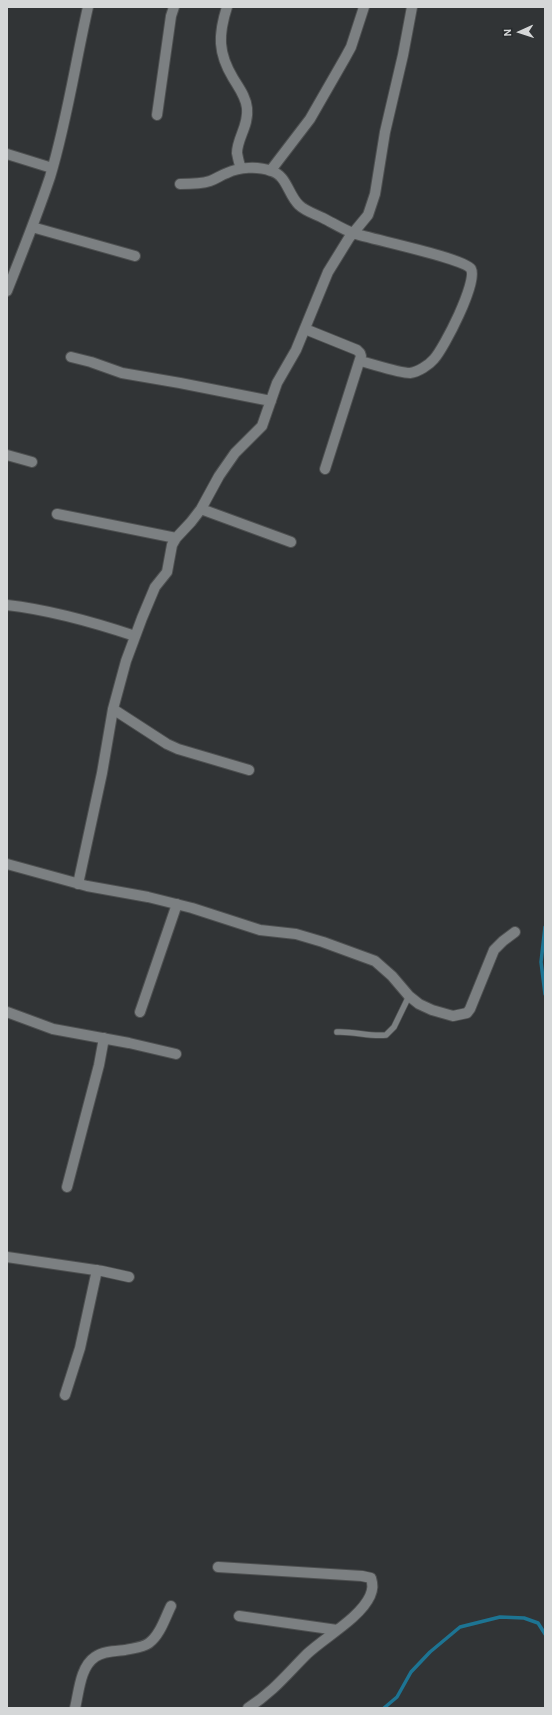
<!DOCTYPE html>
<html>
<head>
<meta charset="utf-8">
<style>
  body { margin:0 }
  #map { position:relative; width:552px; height:1715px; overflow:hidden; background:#313436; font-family:"Alegreya Sans",sans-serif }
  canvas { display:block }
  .frame { position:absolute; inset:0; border:8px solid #d5d7d8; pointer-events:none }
  .north { position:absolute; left:500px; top:12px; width:40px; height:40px; -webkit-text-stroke:3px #272a2c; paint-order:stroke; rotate:267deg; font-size:11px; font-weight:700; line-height:16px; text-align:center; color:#d5d7d8 }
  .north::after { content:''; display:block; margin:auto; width:14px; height:18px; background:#d5d7d8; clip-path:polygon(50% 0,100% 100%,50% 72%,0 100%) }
</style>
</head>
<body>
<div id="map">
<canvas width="552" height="1715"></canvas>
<div class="frame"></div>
<div class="north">N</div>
</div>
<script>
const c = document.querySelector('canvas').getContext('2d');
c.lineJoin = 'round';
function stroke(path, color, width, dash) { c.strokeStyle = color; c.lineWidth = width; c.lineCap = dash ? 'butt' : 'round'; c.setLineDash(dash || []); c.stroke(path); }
stroke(new Path2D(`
  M545,927L541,962L545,994
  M384,1708L397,1697L411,1672L430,1652L460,1627L500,1617L524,1618L538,1623L545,1634`), '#1d7493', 3.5);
const service = new Path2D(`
  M337,1032C354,1031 370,1037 386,1035L394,1027L409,996`);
const minor = new Path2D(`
  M227,7C218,35 218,53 233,78C239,88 246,97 247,108C249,126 237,138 237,153C238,158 239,164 241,168
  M157,115L171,16L174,7
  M7,154L52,168
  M271,170L310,119L345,58L351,47L364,7
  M180,184C190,184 201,184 210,181C216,179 221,175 227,173C239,167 258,166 271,171C287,175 288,195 299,205C305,211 315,214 323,218C333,223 342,229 353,233C370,239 464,258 471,269C478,282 444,348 434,359C429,365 418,372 410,373C398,373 373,364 360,361
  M32,227L135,256
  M7,291C22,253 37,216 50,177C67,121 75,64 88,7
  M305,329L357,350L360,353L361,356L325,469
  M71,357L91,362L122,373L180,383L271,401
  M7,455L32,462
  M201,509L291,542
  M57,514L176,538
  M7,605C51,610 93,622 135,636
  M113,709L167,744L178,749L249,770
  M7,864L87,886L148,897L192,908L260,930L296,934L323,942L375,961L392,976L409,996L419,1004L432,1010L453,1016L467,1013L470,1009L494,950L503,941L515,932
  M78,884L102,773L113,709L126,661L142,618L155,587L167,572L172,545L176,538L191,522L201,509L219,476L235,453L262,426L277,383L296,350L328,272L349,238L368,215L375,194L385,132L403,55L412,7
  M7,1012L53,1029L129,1043L176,1054
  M140,1012L177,904
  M67,1187L99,1065L104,1038
  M7,1257L102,1271L129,1277
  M65,1395L80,1348L97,1270
  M218,1567L362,1576L371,1578C373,1585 373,1589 370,1596C360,1618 325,1637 307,1654C287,1674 273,1692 248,1708
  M239,1616L337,1630
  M75,1708C79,1692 80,1667 95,1657C103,1651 116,1651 125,1650C133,1648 142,1648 149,1643C160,1635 165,1618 171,1606`);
stroke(service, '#4e5051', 7);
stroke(minor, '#4e5051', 12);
stroke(service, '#7c8082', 5.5);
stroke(minor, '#7c8082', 10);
</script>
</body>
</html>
